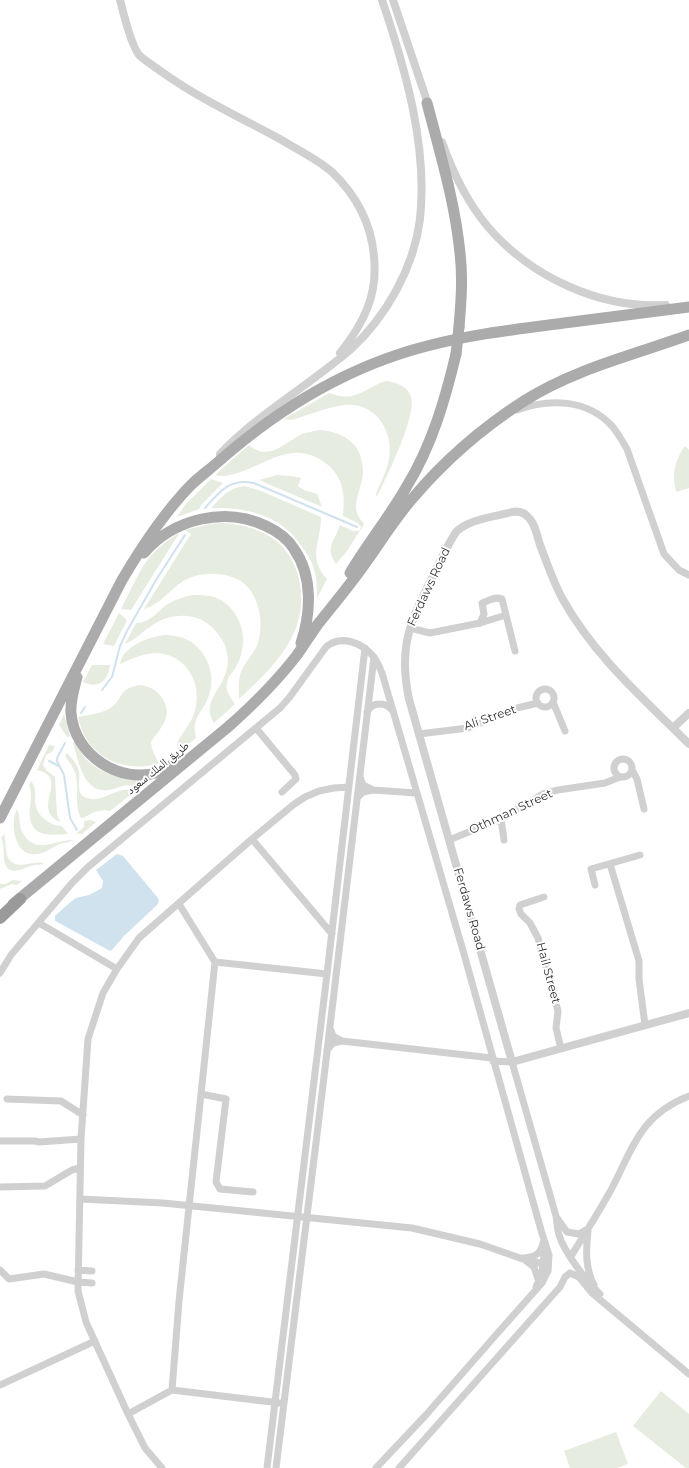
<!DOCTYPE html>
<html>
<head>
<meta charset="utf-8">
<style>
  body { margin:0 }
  canvas { display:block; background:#fff }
</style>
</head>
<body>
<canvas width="689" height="1468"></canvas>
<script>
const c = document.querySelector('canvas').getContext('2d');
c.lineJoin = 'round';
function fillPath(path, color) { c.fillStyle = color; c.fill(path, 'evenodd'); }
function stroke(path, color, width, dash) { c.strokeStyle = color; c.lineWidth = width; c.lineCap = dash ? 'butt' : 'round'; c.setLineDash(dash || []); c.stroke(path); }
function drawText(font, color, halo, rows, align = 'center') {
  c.font = font + ' Montserrat,"Noto Naskh Arabic",sans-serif'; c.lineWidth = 4; c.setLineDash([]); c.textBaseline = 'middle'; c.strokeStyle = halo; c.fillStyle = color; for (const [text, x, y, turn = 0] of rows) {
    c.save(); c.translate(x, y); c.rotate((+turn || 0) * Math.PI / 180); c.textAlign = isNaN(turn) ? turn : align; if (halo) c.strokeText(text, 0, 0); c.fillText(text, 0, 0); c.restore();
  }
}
fillPath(new Path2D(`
  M387,381C397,383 408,386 411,397C417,416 386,478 377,497L376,494C380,483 387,471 389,459C394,432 376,402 345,405C327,407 309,415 292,420L284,419L329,393C354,402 360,392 382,382Z
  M320,430C346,432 364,446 363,474C362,485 356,496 356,507C356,514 360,519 364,524L347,551L336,564C324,547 335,541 340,525L353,531H359L361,527L358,523L343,516C345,498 344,478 328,465C293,437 268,465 234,474C227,476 221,477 215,475L249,445C269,462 284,443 302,434C308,432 314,431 320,430Z
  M685,446L689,450V488L676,492C672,475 674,461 685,446Z
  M277,475L291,476L301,478L298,486L304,490L317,494L322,507L259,480Z
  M211,479L223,483L202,504L199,509L177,517L185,505Z
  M245,486L261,491L321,517C321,542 307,557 327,579L317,598C317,589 317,579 314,570C313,563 309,557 305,551C284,516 249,507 211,508C223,496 228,488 245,486Z
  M223,523C266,526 297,546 301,592C302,609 299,624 291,639C279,662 258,681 239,699C239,691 238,683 240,675C243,664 252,656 257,646C265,625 260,592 239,580C226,573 209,572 195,576C173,582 165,603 144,609L191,534L185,530L210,524Z
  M180,532L131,610L121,609C130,592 140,567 153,553C161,545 171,538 180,532Z
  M192,595C201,595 209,595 217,598C238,608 248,633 241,655C240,659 237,665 235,669C232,673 228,676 227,682C225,690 230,697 235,704L214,723C201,704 221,690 226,672C229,664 228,654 225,645C221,637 215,629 208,624C195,614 178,614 164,619C148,625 139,638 125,644L136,623C151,623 157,611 168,604C176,599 184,597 192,595Z
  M119,613L127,620L114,646L103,644Z
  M165,635C171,635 177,636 183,638C205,646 217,673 209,695C203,714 191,715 196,738L178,752L177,745L178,741C185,729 194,720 196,706C201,679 183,653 155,653C142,654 131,659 120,664C123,646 148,637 165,635Z
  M92,665H110C108,681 99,689 83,682Z
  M141,685C157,687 172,703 165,721C162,728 156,734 151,742L152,749L159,764C122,773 86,757 78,717C87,715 100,714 109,709C123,701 118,687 141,685Z
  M64,714L70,736L67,737L59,725Z
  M74,741C90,773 116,780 149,779L140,788C127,783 124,786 113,789C84,797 79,763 73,743Z
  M49,745L55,746L53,751L46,755L43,765L46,770L55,777L57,814L60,822C30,808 71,778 37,770Z
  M67,753C72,758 77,764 79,771C81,780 74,794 87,798C103,804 119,784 135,791L110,811L105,810L94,812L83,818H81C73,803 81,785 74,770C72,765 68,761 65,756Z
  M31,781C41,793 27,807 47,821C51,824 56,826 62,826L68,834C45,836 27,836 30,807C31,799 32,793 29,785Z
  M17,809C21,817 18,826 23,833C35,856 56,839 74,840C69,843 65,842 60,844C50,848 43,856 31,854C14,852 10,822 17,809Z
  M91,820L96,822L82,834H76L84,827V821Z
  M4,834C6,841 5,848 7,855C14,873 32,860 44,863C40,866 38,864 34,865C24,867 19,874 8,869C0,857 7,850 1,838Z
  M13,880L22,881L17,885L12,884L0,889V884H5Z
  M661,1391L689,1414V1468H686L633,1426Z
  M616,1432L628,1464L617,1468H570L564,1451Z`), '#e6ecdf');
fillPath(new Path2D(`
  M117,854L123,856L158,898L159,901L157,905L124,936L112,950L110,951L61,924L55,921V916L67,905L76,898L89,895L102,888L103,881L96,870Z`), '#cfe2ee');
stroke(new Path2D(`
  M205,508C220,491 230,478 254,483L357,527
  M102,690L112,677L120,646L127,631L156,580L185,535
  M81,713L85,707
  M65,743L57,758V761L64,775L70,818L77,830
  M49,761L59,766`), '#cfe2ee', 2);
stroke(new Path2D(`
  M517,410C549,398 587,399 612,426C618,433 622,441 627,449L664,554L679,570L689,575
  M480,623L484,614L482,603C488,601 495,596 502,599L515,651
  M410,628L430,633L480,623L506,615
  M536 698a9 9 0 1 1 18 0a9 9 0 1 1-18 0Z
  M553,702L565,731
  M367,712C373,701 386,702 393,711
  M256,728L295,775L296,779L282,792
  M419,734L468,728L517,708L538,703
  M614 768a9 9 0 1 1 18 0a9 9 0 1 1-18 0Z
  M632,770L637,779L644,809
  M373,790L416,793
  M357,798L363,792L373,790L363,785L360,777
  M501,819L504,840
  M252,839L332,934
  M449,840L501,819L543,794L558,790L605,783L620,777
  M610,864L639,961V979L645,1025
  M595,885L591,869L640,855
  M544,897L520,905L519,909L521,914L530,923L538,938L558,1011L556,1028L561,1049
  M39,923L117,969
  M215,962L327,974
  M0,973L11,955L72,883L88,867L280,708L289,698L326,647C341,634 362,643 373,656C377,661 380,668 382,673L464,954L541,1230L549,1255L548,1271L542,1283L495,1336L425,1416L376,1468
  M342,1041L492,1058
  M327,1050L333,1043L342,1041L333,1036L330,1028
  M493,1061L512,1062L556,1216C557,1222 557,1229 559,1235C564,1252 587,1282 600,1294
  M201,1094L226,1099L216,1182L220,1189L253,1192
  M7,1099L61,1101L83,1115
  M0,1141H35L39,1142L81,1139
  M0,1187L45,1186L72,1170L80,1168
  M80,1199L163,1203L412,1228L480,1244L520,1258L543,1264L546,1266L548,1271
  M557,1218L567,1232L579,1234L586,1230
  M588,1231C586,1250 585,1268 594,1285
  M571,1256C585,1234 598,1213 611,1190C633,1148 640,1115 689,1096
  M524,1258C533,1257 540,1255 542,1246
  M526,1261L534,1267L538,1279
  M0,1270L9,1279L44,1274L78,1282L92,1283
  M78,1270L92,1271
  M536,1287C543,1274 545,1258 543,1243
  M0,1385L95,1341
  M172,1390L179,1301L215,962L179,904
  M128,1414L172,1390L280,1403
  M162,1468L145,1448L128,1414L86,1322L78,1291L81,1139L88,1039L103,993L117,969L139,938L252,839L293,805L305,797L319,791L334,788L349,787
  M267,1468L327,974L365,648
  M276,1468L321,1102L374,657
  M399,1468L560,1287L565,1277L570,1273L579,1277L592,1293L689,1374`), '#d0d0d0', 7);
stroke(new Path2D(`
  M120,0C123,12 132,49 140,56C147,62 155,67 162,72C198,98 239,117 278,138C293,147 319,160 332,172C355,194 371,223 374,256C378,295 364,323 340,353
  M393,0L429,107
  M442,142C453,173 467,202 488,227C531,277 600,309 666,305
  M220,454C258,414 308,386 350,350C386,317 414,268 420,219C428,146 405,68 382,0
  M673,728L689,713
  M689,744C643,698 594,656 562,598C553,581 547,563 540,545C537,536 535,523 528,517C524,512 518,511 512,512C494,517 469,519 456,532C447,546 440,561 433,576C410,622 398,647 409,699L512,1062L689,1013`), '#d0d0d0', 8);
stroke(new Path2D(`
  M427,103C440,153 455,202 460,253C463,278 461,303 459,327
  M144,553C173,519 225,506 266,526C277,531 288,539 294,549C313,576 311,613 301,643
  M350,573C368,543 390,516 407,486C432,445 445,400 456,354
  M77,677C74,689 70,701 71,713C74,755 120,785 159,772C167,769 174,763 181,760
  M0,818L122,580C142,546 163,514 190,486C199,477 209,470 218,462C278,409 349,366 427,346C472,334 518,329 564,323C606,318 647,312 689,307
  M13,904L228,727C253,705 277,681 297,655C304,645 311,634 318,624C334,604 350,585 364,565C380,543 394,520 412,499C444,461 482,428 524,401C574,369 634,355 689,335`), '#ababab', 11);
stroke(new Path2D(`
  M0,918L20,899`), '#9a9a9a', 12);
stroke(new Path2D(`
  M456,354L459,327`), '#ababab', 11);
drawText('12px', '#333', '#fff', [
  ["Ferdaws Road",429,587,-65],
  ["Ali Street",490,718,-19],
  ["طريق الملك سعود",158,768,-39],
  ["Othman Street",511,812,-25],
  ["Ferdaws Road",469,909,74],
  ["Hail Street",548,973,75]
]);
</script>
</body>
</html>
